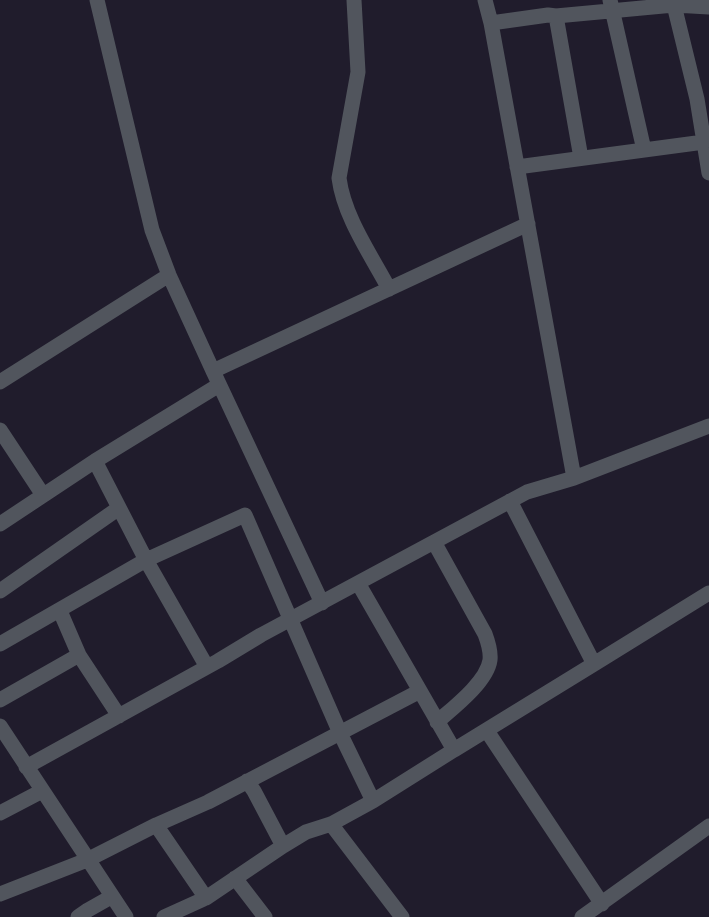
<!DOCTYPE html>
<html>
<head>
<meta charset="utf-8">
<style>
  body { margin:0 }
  canvas { display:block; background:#201c2c }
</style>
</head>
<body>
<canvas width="709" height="917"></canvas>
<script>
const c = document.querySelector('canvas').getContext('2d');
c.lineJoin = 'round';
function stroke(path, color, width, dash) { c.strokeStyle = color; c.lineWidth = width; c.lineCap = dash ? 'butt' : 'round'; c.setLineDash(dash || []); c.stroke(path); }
stroke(new Path2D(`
  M97,0L152,230L169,275L213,371L322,603
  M354,0L358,72L339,178C344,217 371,255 389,289
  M485,0L491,23L574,478
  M610,0L644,150
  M672,0L674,5L709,7
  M556,16L581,158
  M491,23L548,15L556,16L674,5L697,99L709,173
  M517,167L704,142
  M213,371L528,224
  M0,382L169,275
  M0,430L43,495
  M95,461L146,560L207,667
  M0,524L95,461L219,385
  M434,542L485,634C488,642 491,651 490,660C487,682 453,708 437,722
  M0,591L119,508
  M60,611L79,655L119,716
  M0,644L146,560L245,515L340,733L373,801
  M594,664L709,593
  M0,700L79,655
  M0,726L126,917
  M487,731L602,904
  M454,750L594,664L510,501
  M26,767L218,661L261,635L527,492L574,478L709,426
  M0,813L42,791
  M331,824L402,917
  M156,825L206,898
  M283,846L306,832L331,824L373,801L454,750L358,583
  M235,878L265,917
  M0,894L87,860L156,825L208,802L420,691
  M78,917L88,910L111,897
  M164,917L206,898L283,846L254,791L247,781
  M582,917L709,826`), '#51555d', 15);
</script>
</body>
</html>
